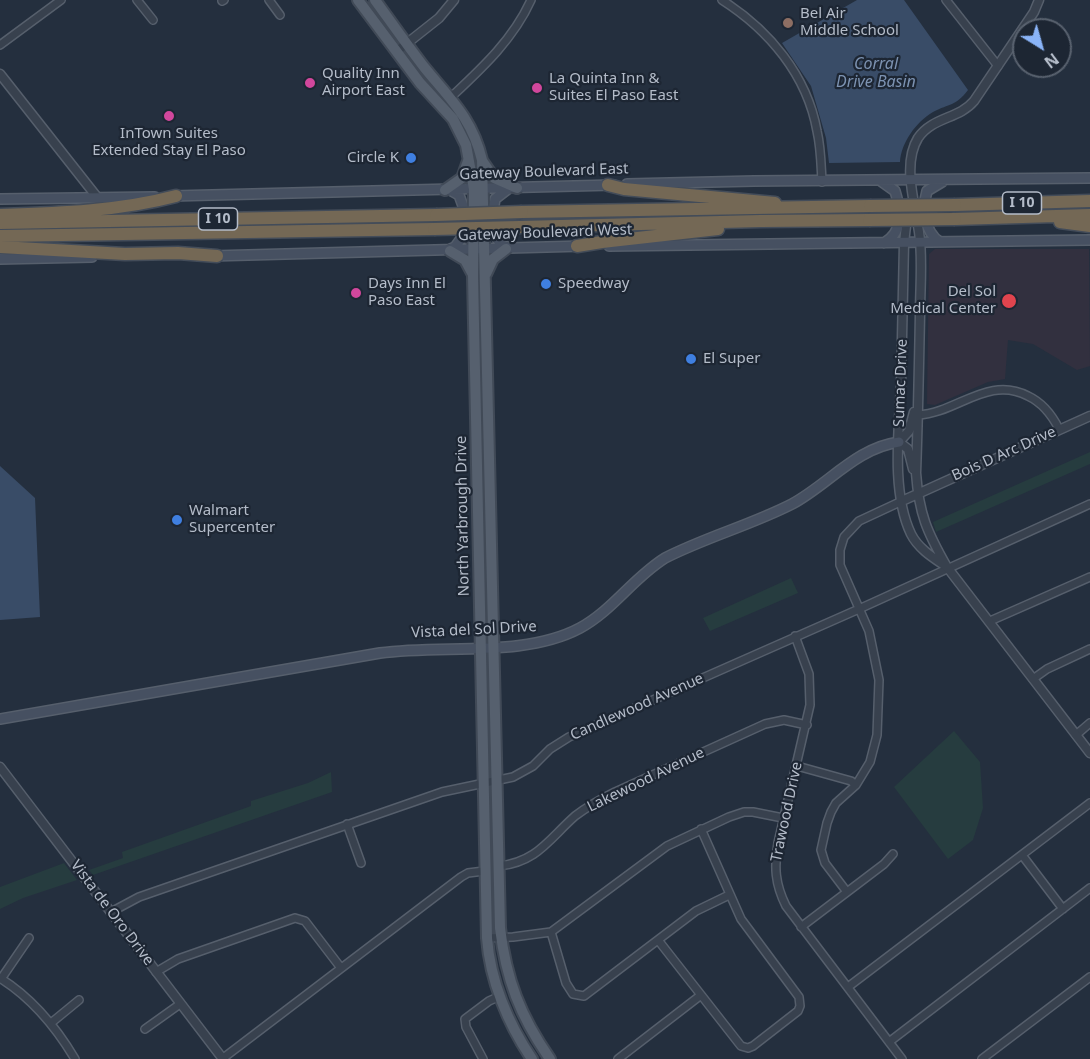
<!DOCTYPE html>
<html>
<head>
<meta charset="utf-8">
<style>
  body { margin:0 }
  #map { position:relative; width:1090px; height:1059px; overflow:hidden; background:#242f3e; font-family:"Noto Sans",sans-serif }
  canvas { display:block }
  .north { position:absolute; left:1012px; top:18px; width:60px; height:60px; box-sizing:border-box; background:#1d2633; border:2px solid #59626f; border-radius:50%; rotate:143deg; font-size:16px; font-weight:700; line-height:24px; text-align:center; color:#b4bcc9 }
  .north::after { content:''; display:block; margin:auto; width:21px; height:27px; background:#8ab4f8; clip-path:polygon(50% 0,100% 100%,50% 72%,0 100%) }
</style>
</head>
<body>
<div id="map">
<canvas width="1090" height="1059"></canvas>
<div class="north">N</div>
</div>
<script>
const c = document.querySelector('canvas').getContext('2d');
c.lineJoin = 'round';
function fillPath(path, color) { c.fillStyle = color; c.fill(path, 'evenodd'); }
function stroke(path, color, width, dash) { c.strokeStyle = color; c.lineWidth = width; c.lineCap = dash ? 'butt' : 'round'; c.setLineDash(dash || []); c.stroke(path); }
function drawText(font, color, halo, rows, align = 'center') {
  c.font = font + ' "Noto Sans",sans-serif'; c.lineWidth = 4.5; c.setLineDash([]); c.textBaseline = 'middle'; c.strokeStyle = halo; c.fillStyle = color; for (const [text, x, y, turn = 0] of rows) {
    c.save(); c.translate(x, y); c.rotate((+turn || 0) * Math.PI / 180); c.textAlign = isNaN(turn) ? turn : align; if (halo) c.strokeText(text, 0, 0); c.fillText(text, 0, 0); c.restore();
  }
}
fillPath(new Path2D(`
  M935,249H1089L1090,366L1077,370L1033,344L1008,340L1005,379L988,382L935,405L927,404L929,254Z`), '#32303f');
fillPath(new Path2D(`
  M1090,452V464L936,532L933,522Z
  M791,578L798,593L710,631L703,618Z
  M954,731L980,762L983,808L973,840L948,859L894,787Z
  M331,772L332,792L93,875L89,870L123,858L122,852L251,806V801L308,783Z
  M64,863L77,880L23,898L0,909V887Z`), '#263c3f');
fillPath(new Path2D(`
  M857,0H904L968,90C955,107 950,103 933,112C916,122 901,143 900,162L829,163L826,138L811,86L782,43Z
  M0,466L35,498L40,617L0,620Z`), '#394c67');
const minor = new Path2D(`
  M137,0L153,20
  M269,0L280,15
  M722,0C769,30 807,75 817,131C821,148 821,165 822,182
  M946,0L998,66
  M222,1L224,0
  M0,45L61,0
  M449,99C481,69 513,40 531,0
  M918,415C957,413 988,375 1028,396C1043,403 1052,415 1059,429
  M990,621L1090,577
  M795,636L809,674L810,705L778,843C774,867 775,884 786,906L902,1059
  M1033,679L1047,669L1090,649
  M1076,735L1090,723
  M797,766L851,781L856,785
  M347,824L361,863
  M1022,855L1063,909
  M499,866C537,862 549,839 575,816C588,806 601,799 615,792L765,724L784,720L807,725
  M847,892L825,863L821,850L827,823L831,812L836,803L856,785L870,762L877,735L879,680L869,631L840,565V550L844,537L859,521L902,501
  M111,912L139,897L442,792L513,777L533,766L550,749L569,737L859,609L1090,504
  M801,927L884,864L893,854
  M551,932L566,983L573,994L584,996L696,911L729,895
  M487,938L513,937L551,932L667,846L729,817L744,812H753L783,818
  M658,940L741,1046L748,1048L753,1046L798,1011L800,1006L799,997L741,919L701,829
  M156,972L178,959L295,918L305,921L341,968
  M0,978C32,998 56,1027 75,1059
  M1,979L29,938
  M848,987L1090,803
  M51,1023L79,1000
  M145,1029L180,1004
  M889,1042L1090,888
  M222,1059L461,877L468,873L484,871
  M483,1059L466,1027L465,1019L489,1001L500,996
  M618,1059L701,995
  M982,1059L1090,977`);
const tertiary = new Path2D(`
  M1039,0L1034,12L974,101C959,119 932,117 918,138C902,164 915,204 919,232C923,258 920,287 920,314C919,367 918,420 916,473C919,514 927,532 947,567L1090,753
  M396,52L439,18L454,0
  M0,74L97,197
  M907,217L904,243C903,290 902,337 901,385C899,430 891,492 911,534C918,548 932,557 944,565
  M899,442L909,431L914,412
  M899,442L908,449L913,469
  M902,501L1090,416
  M0,767L223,1059`);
const secondary = new Path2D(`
  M881,181L895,191C901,210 904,232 884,243
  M627,184L754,181L1090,178
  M508,189L495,199L494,205L495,234L500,244L509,248
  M172,196L614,185
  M0,199L155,197
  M940,242C924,232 922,208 927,191L942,182
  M609,246L1090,240
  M448,250L455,247L463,236V206L459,195L450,190
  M211,256L584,246
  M0,259L92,257
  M0,719L380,653C443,644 524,658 580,628C613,610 633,578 665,558C706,537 751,525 792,504C829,484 856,448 899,442`);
const primary = new Path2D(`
  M358,0L420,83L453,119L466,145L474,189L473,276L487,938C490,980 508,1024 532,1059
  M375,0C391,22 407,45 424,67C450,99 472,118 482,160L500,928C506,979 520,1016 550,1059
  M483,162L494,178L517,188
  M445,190L462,178L468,161
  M450,251L465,260L472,273
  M486,274L493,259L506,249`);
const motorway = new Path2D(`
  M608,185L624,189L775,203
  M955,205L1090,201
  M522,212L870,206
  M0,215C59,213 119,211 176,196
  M955,219L1090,215
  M1060,222L1090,226
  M0,223L436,215
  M520,227L761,221L869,220
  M0,236L434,229
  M577,246L602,242L718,229
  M0,247L125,254L178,253L217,256`);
stroke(minor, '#565f6c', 10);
stroke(tertiary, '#565f6c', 11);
stroke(secondary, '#565f6c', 12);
stroke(primary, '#414a57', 14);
stroke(motorway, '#434c59', 15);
stroke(minor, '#38414e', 7);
stroke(tertiary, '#38414e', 8);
stroke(secondary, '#465061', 9);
stroke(primary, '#56606e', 10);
stroke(motorway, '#746855', 12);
const motorwayBridge = new Path2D(`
  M870,206L955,205
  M436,215L522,212
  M869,220L955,219
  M434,229L520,227`);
stroke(motorwayBridge, '#434c59', 15, []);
stroke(motorwayBridge, '#746855', 12);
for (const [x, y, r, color] of [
  [788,23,6,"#8d6e63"],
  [310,83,6,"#d1479c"],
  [537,88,6,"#d1479c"],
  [169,116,6,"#d1479c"],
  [411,158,6,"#3f7fe0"],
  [546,284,6,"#3f7fe0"],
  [356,293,6,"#d1479c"],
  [1009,301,8,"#e0444e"],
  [691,359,6,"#3f7fe0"],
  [177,520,6,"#3f7fe0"]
]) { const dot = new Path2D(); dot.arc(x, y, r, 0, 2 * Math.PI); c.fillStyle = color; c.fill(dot); stroke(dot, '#1d2633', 2); }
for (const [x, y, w] of [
  [1022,203,39],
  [218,219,39]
]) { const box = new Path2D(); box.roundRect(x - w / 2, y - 11, w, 22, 4.5); c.fillStyle = '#1d2633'; c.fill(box); stroke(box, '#b4bcc9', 1.5); }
drawText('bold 14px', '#b4bcc9', null, [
  ["I 10",1022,203],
  ["I 10",218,219]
]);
drawText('15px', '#b4bcc9', '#1d2633', [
  ["Bel Air",800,14],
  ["Middle School",800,31],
  ["Quality Inn",322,74],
  ["Airport East",322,91],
  ["La Quinta Inn &",549,79],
  ["Suites El Paso East",549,96],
  ["InTown Suites",169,134,"center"],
  ["Extended Stay El Paso",169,151,"center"],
  ["Circle K",399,158,"right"],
  ["Days Inn El",368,284],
  ["Paso East",368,301],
  ["Speedway",558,284],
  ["Del Sol",996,292,"right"],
  ["Medical Center",996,309,"right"],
  ["El Super",703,359],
  ["Walmart",189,511],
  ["Supercenter",189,528]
], 'left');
drawText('15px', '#b4bcc9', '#1d2633', [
  ["Gateway Boulevard East",544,172,-2],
  ["Gateway Boulevard West",545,233,-2],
  ["Sumac Drive",901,383,-88],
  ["Bois D Arc Drive",1004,454,-24],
  ["North Yarbrough Drive",463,516,-91],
  ["Vista del Sol Drive",474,630,-3],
  ["Candlewood Avenue",637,707,-24],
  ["Lakewood Avenue",646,780,-26],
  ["Trawood Drive",787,812,-78],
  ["Vista de Oro Drive",112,913,53]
]);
drawText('italic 16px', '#7c92b1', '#1d2633', [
  ["Corral",876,64],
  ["Drive Basin",876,82]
]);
</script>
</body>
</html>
